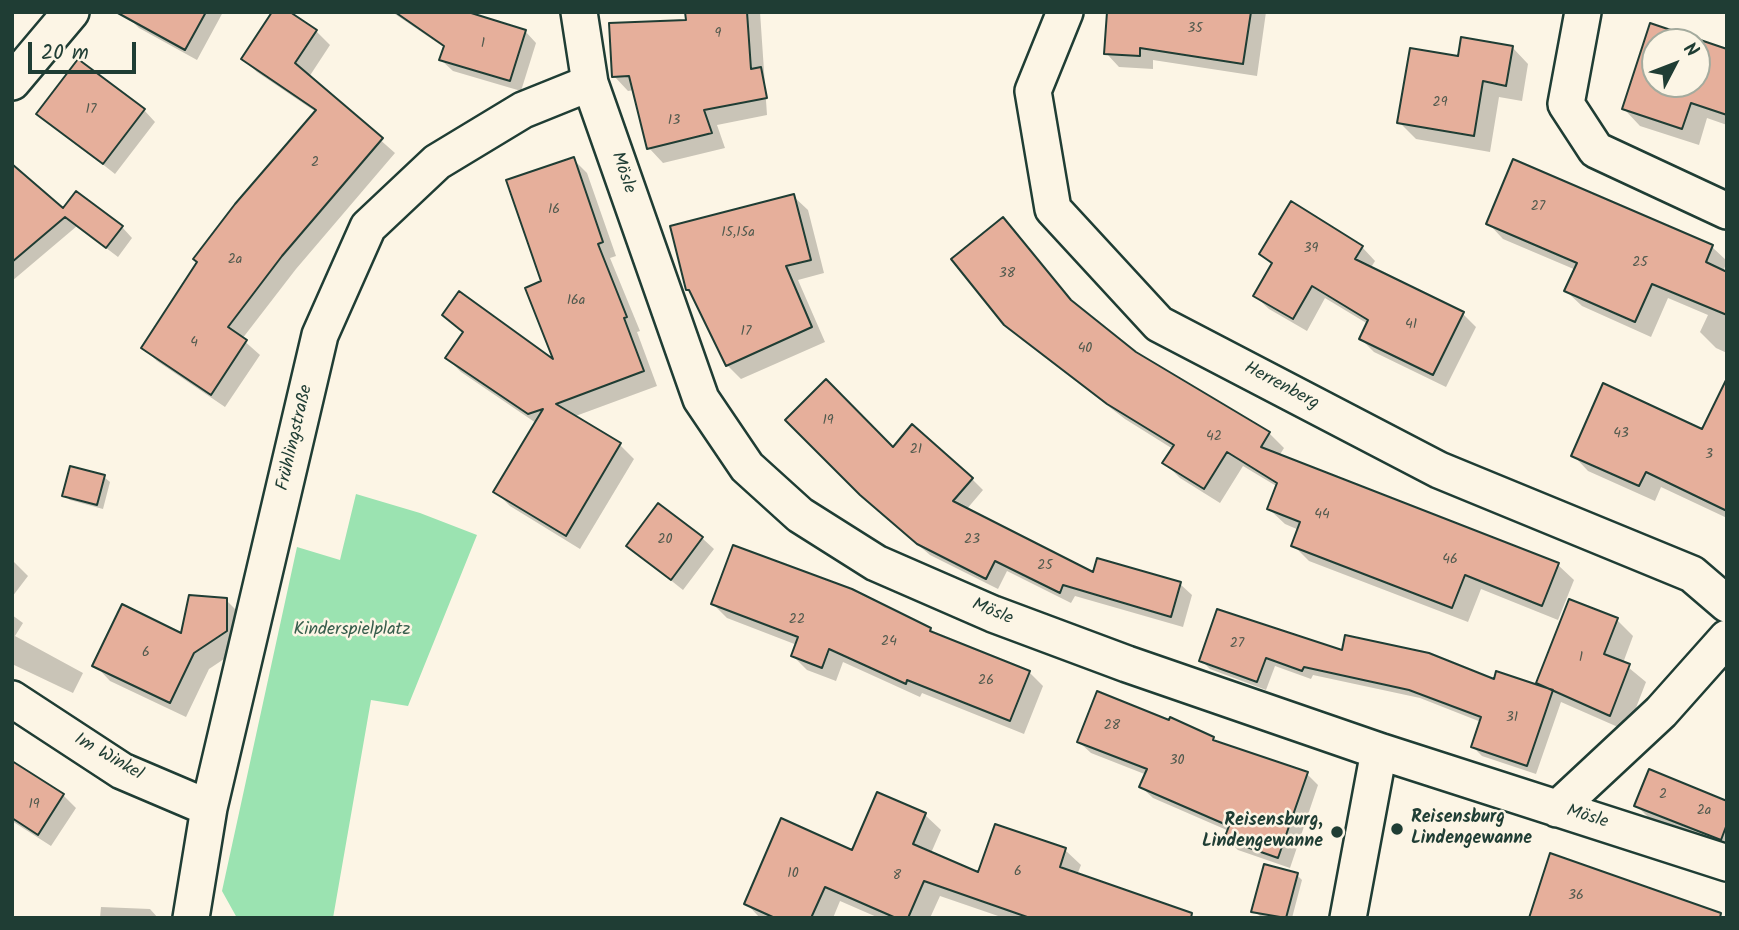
<!DOCTYPE html>
<html>
<head>
<meta charset="utf-8">
<style>
  body { margin:0 }
  #map { position:relative; width:1739px; height:930px; overflow:hidden; background:#fcf5e5; font-family:Kalam,sans-serif }
  canvas { display:block }
  .frame { position:absolute; inset:0; border:14px solid #1f3d34; pointer-events:none }
  .north { position:absolute; left:1641px; top:28px; width:70px; height:70px; box-sizing:border-box; background:#fcf5e5; border:2px solid #a4ab9e; border-radius:50%; rotate:48deg; font-size:19px; font-weight:700; line-height:28px; text-align:center; color:#1f3d34 }
  .north::after { content:''; display:block; margin:auto; width:24px; height:32px; background:#1f3d34; clip-path:polygon(50% 0,100% 100%,50% 72%,0 100%) }
  .scale { position:absolute; left:28px; top:42px; width:108px; height:32px; box-sizing:border-box; border:4px solid #1f3d34; border-top:0; padding-left:9px; font-size:21px; line-height:24px; white-space:nowrap; color:#1f3d34; -webkit-text-stroke:5px #fcf5e5; paint-order:stroke }
</style>
</head>
<body>
<div id="map">
<canvas width="1739" height="930"></canvas>
<div class="frame"></div>
<div class="north">N</div>
<div class="scale">20 m</div>
</div>
<script>
const c = document.querySelector('canvas').getContext('2d');
c.lineJoin = 'round';
function fillPath(path, color) { c.fillStyle = color; c.fill(path, 'evenodd'); }
function stroke(path, color, width, dash) { c.strokeStyle = color; c.lineWidth = width; c.lineCap = dash ? 'butt' : 'round'; c.setLineDash(dash || []); c.stroke(path); }
function drawText(font, color, halo, rows, align = 'center') {
  c.font = font + ' Kalam,sans-serif'; c.lineWidth = 5; c.setLineDash([]); c.textBaseline = 'middle'; c.strokeStyle = halo; c.fillStyle = color; for (const [text, x, y, turn = 0] of rows) {
    c.save(); c.translate(x, y); c.rotate((+turn || 0) * Math.PI / 180); c.textAlign = isNaN(turn) ? turn : align; if (halo) c.strokeText(text, 0, 0); c.fillText(text, 0, 0); c.restore();
  }
}
fillPath(new Path2D(`
  M356,494L420,513L477,535L408,706L371,700L333,918H237L222,891L297,547L340,560Z`), '#9be3b1');
fillPath(new Path2D(`
  M130,12H223L197,60L139,28L128,17Z
  M287,12L316,31L330,45L309,77L395,153L296,269L242,339L260,355L225,407L157,361L143,348L316,112L257,72L243,59Z
  M392,12H462L525,31L536,43L521,91L453,71L441,60L445,48Z
  M687,12H760L767,115L717,125L725,148L663,163L649,148L634,90L628,91L614,76L687,21Z
  M1108,12H1266L1257,76L1153,60V69L1119,67L1106,53Z
  M1664,30L1727,50V125L1707,118L1699,145L1640,126L1624,109L1655,72V84H1697V42H1662Z
  M1512,47L1528,64L1522,101L1499,97L1490,152L1416,139L1399,122L1459,58Z
  M144,110L155,122L115,174L39,114Z
  M573,159L587,173L616,256L610,258L640,331L637,332L657,386L573,417L620,445L634,459L580,549L510,506L496,492L536,423L461,372L447,358L464,333L444,314L557,364L543,282Z
  M12,167L63,211L122,227L132,238L118,257L77,226L12,281Z
  M793,196L808,210L824,273L798,280L825,342L741,379L727,365L694,296L688,289Z
  M1003,220L1078,308L1135,354L1269,433L1284,448L1279,456L1558,565L1574,580L1558,620L1481,589L1468,622L1309,561L1293,545L1299,530L1285,524L1269,509L1278,487L1243,466L1220,503L1180,478L1165,463L1173,449L1125,419L1022,340L1006,324Z
  M1488,223L1712,247L1727,261L1723,272L1727,274V353L1716,348L1700,332L1708,315L1668,298L1651,337L1582,306L1566,291L1576,270L1503,239Z
  M1362,247L1375,261L1370,269L1463,314L1476,327L1446,387L1374,352L1361,339L1368,324L1325,298L1307,331L1269,309L1255,296L1273,266L1261,254Z
  M1727,382V518L1661,487L1655,501L1588,471L1573,455L1703,431Z
  M893,449L972,479L983,490L966,510L1094,574L1180,584L1192,595L1183,627L1075,596L1071,603L1007,571L998,589L930,555L874,507Z
  M104,477L110,482L103,509L70,500L64,495Z
  M702,538L714,549L683,590L628,546Z
  M12,560L28,576L12,597Z
  M226,600L242,616V647L209,669L186,717L110,681L95,665L182,635Z
  M713,604L930,630L935,635L1029,672L1043,686L1024,734L922,693L920,697L843,662L836,681L807,670L793,656L797,645L727,618Z
  M12,615L23,623L15,636L83,673L73,693L12,664Z
  M1617,620L1633,636L1623,663L1646,682L1627,731L1561,702L1536,774L1482,756L1473,747L1481,722L1420,698L1313,675L1311,679L1275,666L1266,690L1210,669L1201,660L1343,653L1546,690L1538,682Z
  M1213,738L1218,744L1307,774L1318,785L1290,868L1238,850L1226,838L1229,831L1153,798L1141,787L1147,775L1091,753L1079,742Z
  M12,763L63,795L76,808L51,846L12,821Z
  M878,794L925,815L941,830L931,853L979,874L1065,850L1081,865L1077,875L1174,918H1004L940,896L930,918H879L840,901L833,918H760L746,903L853,852Z
  M1727,803V848L1648,817L1636,805Z
  M1297,875L1302,880L1292,918H1263L1253,911Z
  M101,907L150,909L158,918H100Z`), '#0003');
const building = new Path2D(`
  M116,12H206L185,50Z
  M272,12H290L317,30L295,63L383,138L282,256L228,327L247,340L211,395L141,348L197,262L193,259L235,204L316,110L241,59Z
  M395,12H468L526,30L510,81L439,60L444,46Z
  M685,12H747L751,69L761,67L767,98L704,110L712,133L647,149L629,76L612,77L609,23L686,20Z
  M1107,12H1251L1243,64L1140,48V56L1104,54Z
  M1650,23L1727,49V115L1691,103L1682,129L1622,109ZM1655,42H1697V84H1655Z
  M1461,37L1513,46L1506,86L1483,81L1474,136L1397,123L1410,48L1458,56Z
  M78,59L145,109L103,164L36,114Z
  M574,157L603,242L598,244L627,317L624,318L644,371L556,404L621,443L566,536L493,492L543,409L528,414L445,358L463,332L442,315L459,291L553,359L525,288L541,281L506,180Z
  M1513,159L1713,245L1706,262L1727,272V315L1652,284L1635,322L1564,291L1577,263L1486,224Z
  M12,164L63,208L76,191L123,226L106,248L65,217L12,262Z
  M794,194L811,260L786,266L812,327L726,366L689,290H686L670,226Z
  M1291,201L1363,246L1355,259L1464,312L1433,375L1359,339L1368,320L1312,286L1293,319L1253,296L1272,263L1259,254Z
  M1003,217L1071,300L1136,352L1270,432L1261,447L1559,563L1542,606L1465,575L1452,608L1291,546L1300,522L1267,509L1277,483L1227,452L1204,489L1162,463L1174,445L1107,404L1004,325L951,259Z
  M1727,378V511L1646,472L1639,486L1571,456L1603,383L1702,429Z
  M826,379L893,447L912,424L973,478L953,501L1093,572L1097,558L1181,582L1171,617L1063,585L1060,593L995,561L986,579L917,544L860,495L785,420Z
  M70,466L105,475L97,505L62,496Z
  M658,503L703,537L671,580L626,546Z
  M733,545L852,589L931,628L930,631L1030,671L1010,721L907,680L906,684L829,649L822,668L791,656L798,637L711,604Z
  M189,595L227,598V631L194,653L170,703L92,666L122,604L181,633Z
  M1569,599L1618,618L1604,654L1630,664L1610,716L1536,683Z
  M1217,609L1342,650L1345,635L1429,653L1494,679L1496,671L1553,690L1527,766L1471,747L1481,717L1409,690L1304,667L1302,671L1266,658L1257,682L1199,661Z
  M1097,691L1169,720L1170,717L1214,737L1213,740L1308,772L1278,858L1224,839L1229,826L1139,787L1147,769L1077,742Z
  M12,761L64,794L38,835L12,818Z
  M1649,769L1727,801V824L1721,840L1634,806Z
  M877,792L926,813L913,844L978,872L995,824L1066,848L1060,867L1192,913L1191,918H1030L924,881L908,918H896L825,887L811,918H775L744,904L781,818L852,850Z
  M1550,853L1721,913L1720,918H1529Z
  M1264,864L1298,873L1286,918L1251,912Z`);
fillPath(building, '#e6af9b');
stroke(building, '#1f3d34', 2);
const street = new Path2D(`
  M579,12L590,83L701,399L747,467L800,515L876,563L993,614L1127,664L1379,751L1727,863
  M1065,12L1033,91L1053,209L1159,324L1439,470L1692,574L1727,604
  M1583,12L1566,104L1596,150L1727,211
  M12,82L71,12
  M12,699L122,771L209,808
  M1557,809L1661,712L1727,638
  M191,918L209,808L320,335L368,227L437,162L523,110L590,83
  M1348,918L1379,751`);
stroke(street, '#1f3d34', 40);
stroke(street, '#fcf5e5', 35);
for (const [x, y, r, color] of [
  [1397,829,7,"#1f3d34"],
  [1337,832,7,"#1f3d34"]
]) { const dot = new Path2D(); dot.arc(x, y, r, 0, 2 * Math.PI); c.fillStyle = color; c.fill(dot); stroke(dot, '#fcf5e5', 2.5); }
drawText('14px', '#515a4e', null, [
  ["35",1195,30],
  ["9",718,35],
  ["1",483,45],
  ["29",1440,104],
  ["17",91,111],
  ["13",674,122],
  ["2",315,164],
  ["27",1538,208],
  ["16",554,211],
  ["15,15a",738,234],
  ["39",1311,250],
  ["2a",235,261],
  ["25",1640,264],
  ["38",1007,275],
  ["16a",576,302],
  ["41",1411,326],
  ["17",746,333],
  ["4",194,344],
  ["40",1085,350],
  ["19",828,422],
  ["43",1621,435],
  ["42",1214,438],
  ["21",916,451],
  ["3",1709,456],
  ["44",1322,516],
  ["20",665,541],
  ["23",972,541],
  ["46",1450,561],
  ["25",1045,567],
  ["22",797,621],
  ["24",889,643],
  ["27",1237,645],
  ["6",146,654],
  ["1",1581,659],
  ["26",986,682],
  ["31",1512,719],
  ["28",1112,727],
  ["30",1177,762],
  ["2",1663,796],
  ["19",34,806],
  ["2a",1704,812],
  ["6",1018,873],
  ["10",793,875],
  ["8",897,877],
  ["36",1576,897]
]);
drawText('18px', '#1f3d34', '#fcf5e5', [
  ["Mösle",622,173,71],
  ["Herrenberg",1281,387,28],
  ["Frühlingstraße",296,438,-77],
  ["Mösle",992,613,22],
  ["Im Winkel",108,758,30],
  ["Mösle",1587,818,17]
]);
drawText('18px', '#385e4d', '#fcf5e5', [
  ["Kinderspielplatz",352,631]
]);
drawText('bold 18px', '#1f3d34', '#fcf5e5', [
  ["Reisensburg",1411,819],
  ["Lindengewanne",1411,840],
  ["Reisensburg,",1323,822,"right"],
  ["Lindengewanne",1323,843,"right"]
], 'left');
</script>
</body>
</html>
